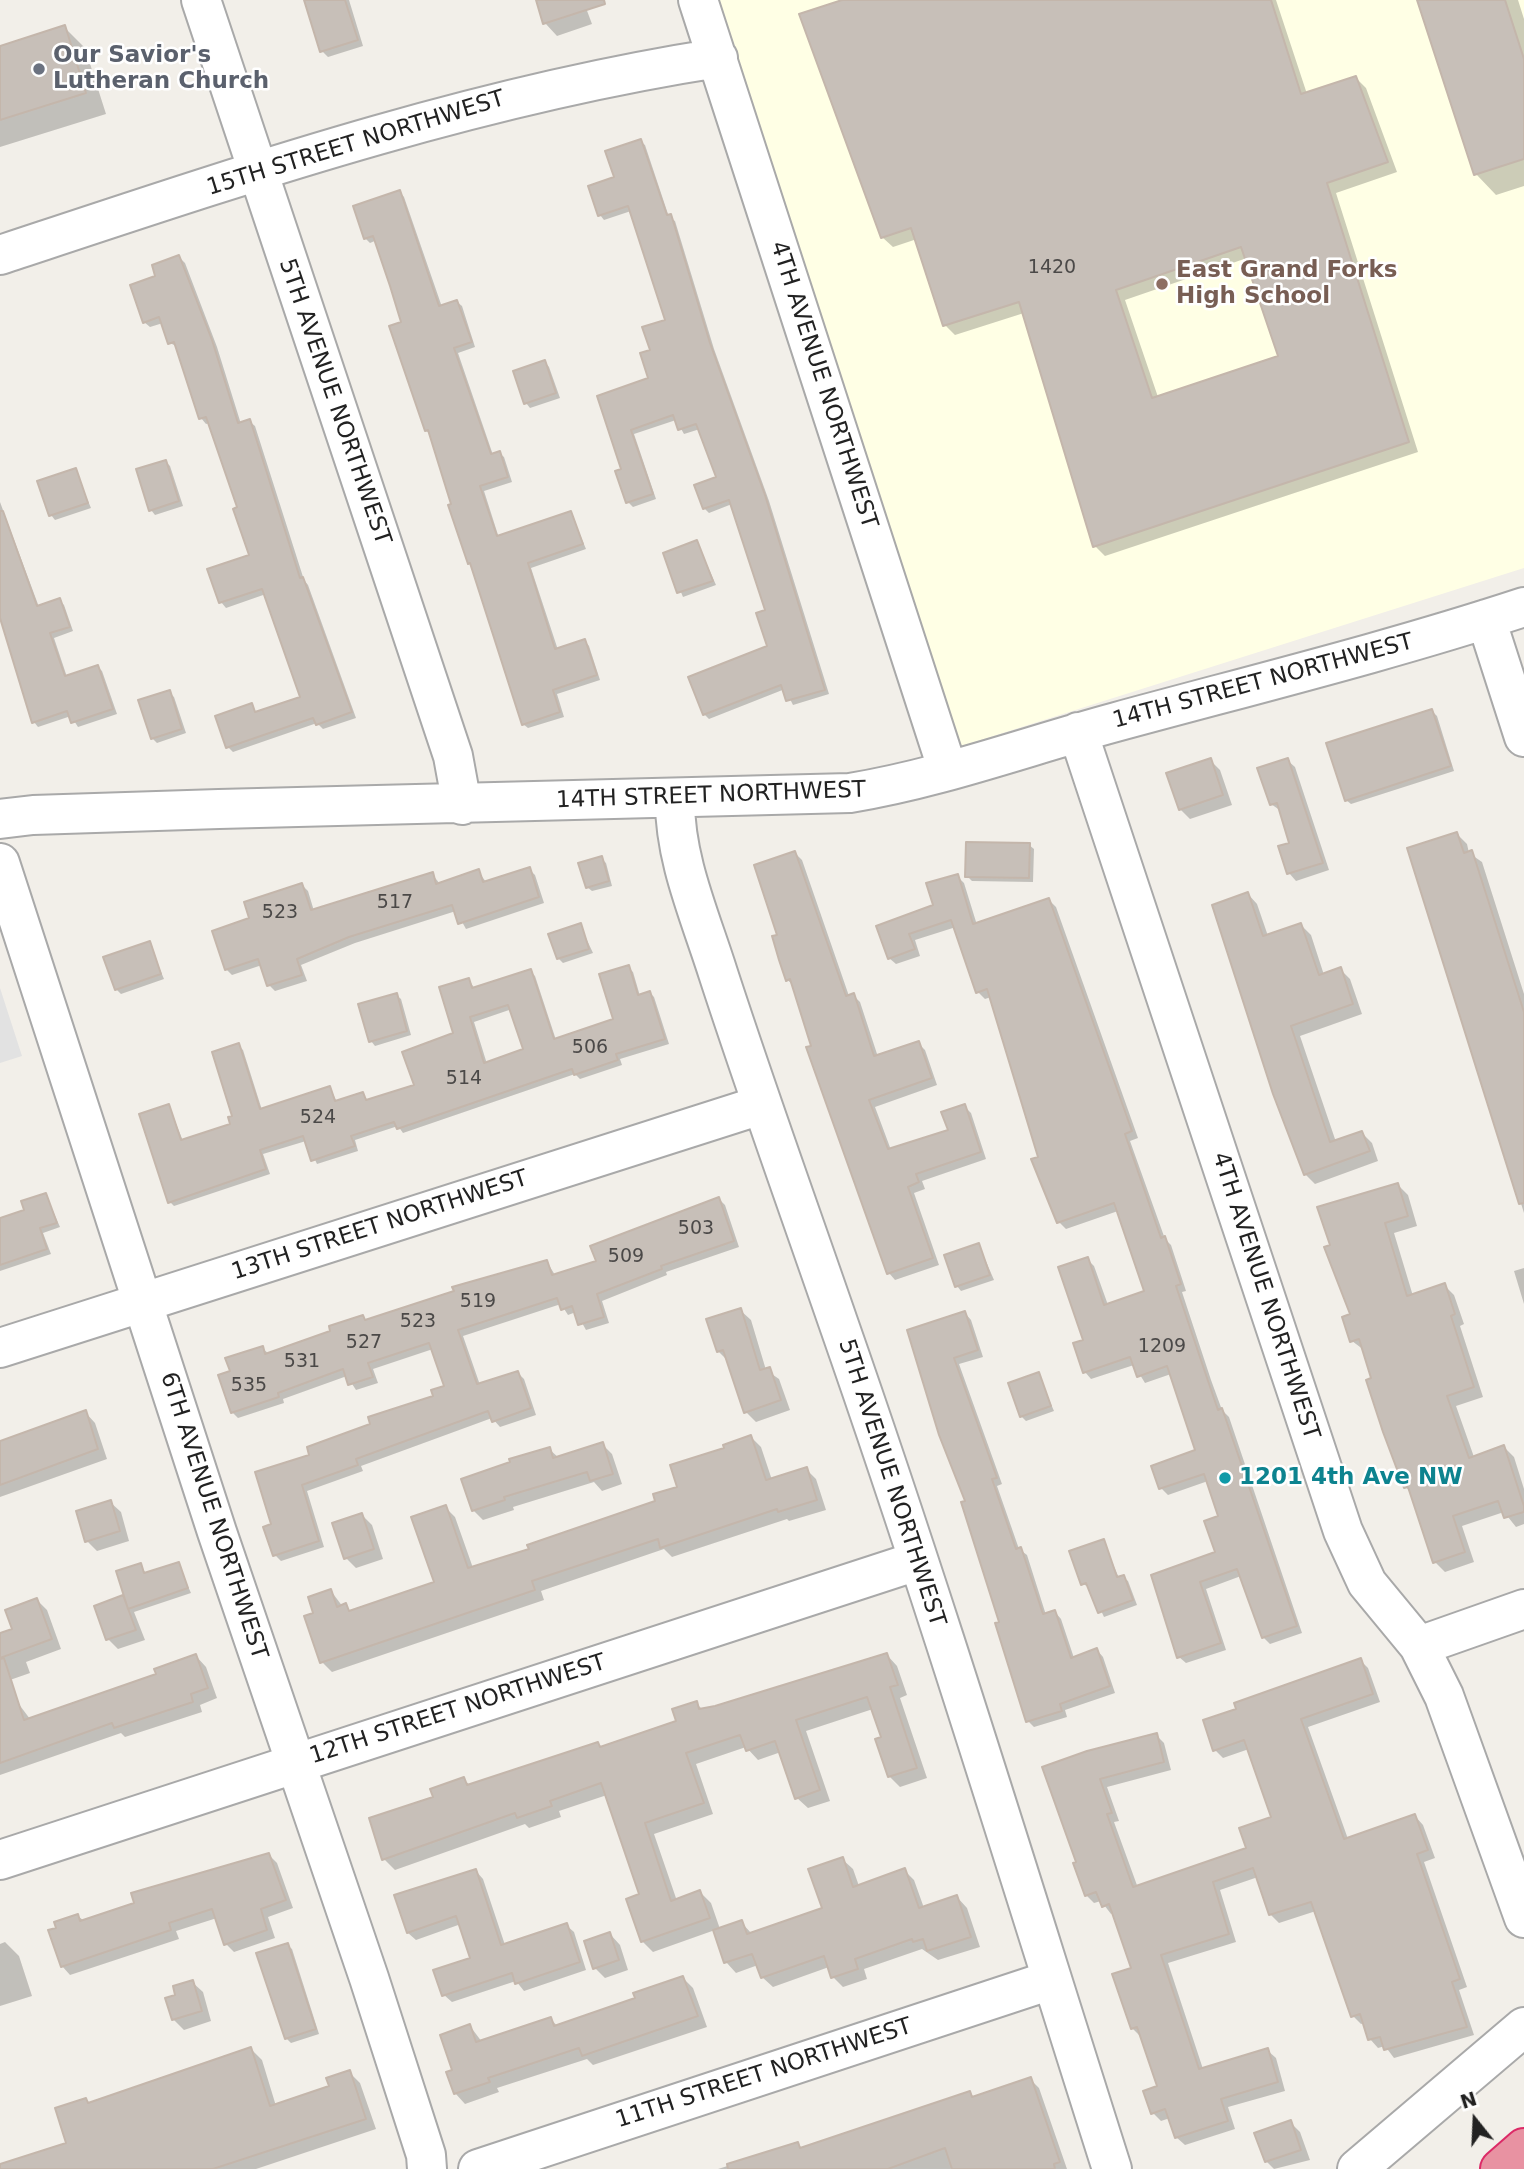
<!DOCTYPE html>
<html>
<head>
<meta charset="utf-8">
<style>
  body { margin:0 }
  #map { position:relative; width:1524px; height:2169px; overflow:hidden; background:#f2efe9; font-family:"DejaVu Sans",sans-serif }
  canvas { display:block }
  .north { position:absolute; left:1440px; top:2085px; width:70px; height:70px; -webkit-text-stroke:5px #fff; paint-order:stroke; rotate:342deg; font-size:19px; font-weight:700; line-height:28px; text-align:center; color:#222 }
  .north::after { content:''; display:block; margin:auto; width:24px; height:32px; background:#222; clip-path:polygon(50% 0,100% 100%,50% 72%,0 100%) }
</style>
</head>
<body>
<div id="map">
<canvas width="1524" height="2169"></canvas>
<div class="north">N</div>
</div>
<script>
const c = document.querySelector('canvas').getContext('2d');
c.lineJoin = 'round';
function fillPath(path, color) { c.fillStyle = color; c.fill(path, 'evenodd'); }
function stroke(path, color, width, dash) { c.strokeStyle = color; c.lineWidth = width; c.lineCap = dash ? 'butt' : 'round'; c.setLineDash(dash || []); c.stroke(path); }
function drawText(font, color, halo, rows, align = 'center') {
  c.font = font + ' "DejaVu Sans",sans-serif'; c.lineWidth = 5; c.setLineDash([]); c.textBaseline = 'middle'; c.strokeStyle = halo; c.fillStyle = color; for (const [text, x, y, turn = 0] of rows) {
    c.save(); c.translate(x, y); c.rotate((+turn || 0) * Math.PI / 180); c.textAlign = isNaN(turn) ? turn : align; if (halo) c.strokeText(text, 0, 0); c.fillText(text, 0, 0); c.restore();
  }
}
fillPath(new Path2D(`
  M711,0H1524V568L949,750Z`), '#ffffe5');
fillPath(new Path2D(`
  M0,988L22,1056L0,1063Z`), '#e2e2e2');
fillPath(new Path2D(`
  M306,0H349L363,46L328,57L322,51Z
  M537,0H583L592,24L557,36L545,23Z
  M847,0H1276L1307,94L1356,78L1366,88L1397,172L1336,193L1418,452L1105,556L1095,546L1024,313L955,335L945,325L917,239L893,247L882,237ZM1247,258L1280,357L1158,397L1125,300Z
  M1419,0H1518L1524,19V186L1496,195L1476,174Z
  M64,27L85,48L106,114L0,147V47Z
  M640,141L645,145L669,217L675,221L714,349L769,501L829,694L793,705L785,689L709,719L704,714L769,647L768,611L732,504L709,513L704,508L718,478L700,429L684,434L676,420L634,434L656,499L633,507L628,502L624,470L599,397L650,379L652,351L668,321L631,211L604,220L600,215L616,178Z
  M400,192L404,197L442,307L457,302L462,306L475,347L458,353L493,455L499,453L504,457L512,482L484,491L499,538L571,513L586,549L531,568L558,650L585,641L589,646L600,680L557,694L564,717L528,728L523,724L474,568L469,563L431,435L426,430L403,323L377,240L370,243L365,238Z
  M179,257L185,263L217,347L241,424L249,421L255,426L304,580L308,585L356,718L323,729L317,723L233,752L228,747L251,705L257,713L302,698L266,594L226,608L221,602L251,556L240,508L210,423L206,424L201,418L178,347L170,343L163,323L150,327L144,322L158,277Z
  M545,362L549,367L560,398L530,408L526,403Z
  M166,462L170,466L183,506L155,515L151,510Z
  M75,470L91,508L55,520L51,515Z
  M0,502L39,607L59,600L64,605L73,631L54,638L67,677L98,667L102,671L117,714L78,727L71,716L38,727L34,722L0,612Z
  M697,542L716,585L683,597L665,554Z
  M169,692L174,697L186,733L157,743L152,738Z
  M1432,711L1437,716L1454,771L1351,804L1346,800Z
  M1210,760L1220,770L1232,805L1190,819L1180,809Z
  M1287,760L1295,767L1329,870L1296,881L1289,873L1291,844L1281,811L1271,804Z
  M1457,834L1467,844L1469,853L1482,862L1524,994V1213L1409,849Z
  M1029,845L1034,849L1033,882L972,881L967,876Z
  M795,853L802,860L849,996L853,995L860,1002L878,1057L918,1043L925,1050L937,1085L875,1107L891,1150L950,1131L964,1106L971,1113L986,1159L922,1181L925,1189L914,1193L939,1265L895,1280L889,1273L793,986L788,980L779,936Z
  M601,858L606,863L612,886L592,891L587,887Z
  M529,869L535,875L544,903L466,929L456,911L355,943L301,965L307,981L275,991L269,985L262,965L232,975L226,969L252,919L302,885L308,891L314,911L432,874L440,884L478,871L486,882Z
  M957,876L964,883L977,925L1049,900L1056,907L1138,1138L1130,1141L1165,1239L1171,1245L1186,1291L1182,1292L1211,1380L1222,1410L1229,1417L1302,1633L1270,1644L1263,1637L1241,1576L1206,1589L1226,1650L1186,1663L1179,1657L1153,1576L1217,1553L1220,1517L1208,1481L1168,1495L1161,1488L1197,1452L1171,1374L1145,1383L1134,1365L1091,1379L1085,1372L1087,1259L1094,1266L1108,1305L1147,1293L1118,1211L1066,1229L1059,1222L991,997L985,999L978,992L956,927L915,940L920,956L896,964L889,958L879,927L935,907Z
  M1248,894L1257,904L1268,936L1301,925L1311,935L1324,975L1340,969L1350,979L1362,1014L1300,1036L1336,1142L1362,1133L1372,1143L1378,1161L1315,1184L1305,1174Z
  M580,925L593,953L563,963L558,958Z
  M149,943L164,979L121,994L116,989Z
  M628,967L633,972L640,996L650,993L654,997L669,1044L620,1059L622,1065L580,1079L575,1074L403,1133L398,1126L355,1140L358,1151L317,1164L306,1141L263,1154L270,1174L174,1206L170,1202L169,1106L183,1141L232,1125L238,1045L243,1050L262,1110L330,1088L337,1102L363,1094L368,1102L416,1087L456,1034L469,980L475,989L530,971L535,976L556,1040L615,1020ZM512,1009L525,1050L487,1064L474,1022Z
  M396,995L401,999L411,1035L375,1046L371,1041Z
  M1398,1185L1408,1195L1417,1226L1394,1233L1413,1296L1444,1285L1454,1295L1464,1324L1460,1326L1483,1397L1456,1406L1474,1457L1504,1447L1514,1457L1524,1489V1524L1516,1527L1504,1512L1462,1526L1474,1562L1445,1572L1435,1562L1412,1494L1406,1487L1364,1350L1352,1341V1315L1332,1246Z
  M46,1195L60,1227L43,1233L51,1254L0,1271V1219L26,1211Z
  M719,1199L725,1205L739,1247L666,1272L667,1275L602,1301L609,1323L586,1330L576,1312L568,1315L561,1304L463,1336L480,1385L518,1373L524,1379L536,1415L500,1427L492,1418L361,1466L363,1471L307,1491L324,1547L281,1561L275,1555L274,1525L312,1456L435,1397L446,1387L433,1349L373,1369L378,1383L356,1390L347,1376L283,1399L284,1403L238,1418L232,1412V1372L262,1348L269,1354L332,1332L362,1317L367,1321L547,1262L555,1275L599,1262Z
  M979,1245L994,1280L961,1291L957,1286Z
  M1524,1268V1304L1514,1271Z
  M740,1310L751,1320L766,1370L779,1379L790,1410L756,1422L746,1412L728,1361L718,1351Z
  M965,1313L971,1320L983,1357L959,1364L1002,1484L997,1486L1019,1549L1027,1555L1046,1615L1055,1612L1061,1619L1074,1658L1097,1650L1103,1657L1115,1693L1065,1710L1067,1717L1034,1727L1028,1721L967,1502L909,1331Z
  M1038,1374L1054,1411L1026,1421L1021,1416Z
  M85,1412L95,1423L107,1459L0,1497V1443Z
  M751,1437L761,1447L772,1480L806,1469L816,1479L826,1510L789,1521L787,1519L672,1557L664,1549L541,1591L544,1600L332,1672L322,1662L316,1614L331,1591L343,1607L352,1612L436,1583L445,1507L455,1517L473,1568L531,1550L657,1502L726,1449Z
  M602,1444L612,1454L622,1484L602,1491L594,1482L513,1507L514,1510L483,1520L473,1510L549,1449L559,1458Z
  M110,1502L121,1512L129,1541L97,1551L87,1541Z
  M362,1515L372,1525L383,1559L356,1568L346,1558Z
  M1103,1541L1119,1578L1123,1577L1128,1581L1137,1605L1104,1617L1090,1587L1082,1584Z
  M178,1564L191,1593L134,1612L145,1640L118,1649L108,1639L123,1597L128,1603L140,1565L146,1574Z
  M37,1600L47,1610L61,1649L26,1662L30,1673L10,1680L0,1669V1635L15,1630Z
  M887,1655L897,1666L907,1695L900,1698L927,1778L900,1787L889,1776L883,1738L873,1709L806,1731L830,1801L808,1808L797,1798L781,1752L758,1760L746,1747L696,1764L713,1814L654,1834L677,1901L700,1892L711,1903L720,1929L741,1922L752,1934L824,1910L842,1859L853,1869L859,1886L904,1870L914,1880L924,1908L957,1897L967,1908L980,1947L938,1960L922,1949L864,1969L867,1979L843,1987L833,1977L829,1967L773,1987L762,1977L758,1965L736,1973L726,1962L715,1930L653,1952L642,1941V1895L607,1795L559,1811L561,1817L529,1828L525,1824L395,1870L384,1859L436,1798L463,1779L470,1785L597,1744L602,1748L678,1722L696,1703L703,1710Z
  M196,1656L206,1667L217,1698L200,1705L202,1712L125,1737L121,1733L0,1775V1709L18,1703L30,1719L158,1675Z
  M1360,1660L1368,1668L1380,1702L1308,1727L1348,1839L1415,1816L1423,1825L1435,1858L1424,1862L1467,1987L1459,1990L1474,2035L1394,2058L1385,2046L1378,2048L1370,2039L1365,2023L1361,2024L1353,2016L1316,1911L1279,1923L1270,1914L1258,1877L1220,1890L1236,1942L1168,1963L1203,2069L1267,2050L1276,2058L1285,2091L1228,2107L1235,2129L1185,2145L1176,2137L1170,2118L1161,2121L1153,2113L1159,2087L1140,2036L1132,2028L1133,1969L1114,1913L1111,1914L1101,1901L1094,1903L1086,1895L1079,1863L1044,1768L1156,1735L1164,1743L1171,1770L1107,1787L1119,1821L1114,1822L1138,1888L1248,1849L1274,1818L1249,1749L1223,1758L1215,1750L1238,1710Z
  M269,1855L277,1863L293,1908L268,1917L275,1938L234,1952L226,1944L217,1918L176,1931L179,1939L70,1975L62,1966L78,1916L84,1921Z
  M476,1871L483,1879L505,1945L566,1925L574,1932L586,1970L524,1991L516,1981L452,2002L444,1995L473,1959L461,1924L416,1940L408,1933L397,1897Z
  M610,1934L620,1945L628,1970L605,1978L595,1968Z
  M5,1942L19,1956L32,1996L0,2006V1944Z
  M287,1945L292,1949L319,2034L291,2043L286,2038Z
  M683,1978L693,1988L707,2027L593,2065L587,2059L497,2088L499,2092L465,2104L455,2093L454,2071L470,2026L482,2042L551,2019L558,2027L637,1999Z
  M192,1982L203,1992L211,2021L184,2030L173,2019L177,1996Z
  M251,2049L262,2060L276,2106L331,2087L349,2072L360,2083L376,2129L256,2169H20L68,2144L86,2100L90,2104Z
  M1030,2079L1039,2088L1067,2169H718L797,2144L802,2149L969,2093L974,2098Z
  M1290,2122L1300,2132L1310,2160L1274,2169L1266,2161Z`), '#0003');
const building = new Path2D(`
  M304,0H345L358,40L320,52Z
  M536,0H604L605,4L543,24Z
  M842,0H1271L1301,94L1356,76L1388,162L1327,183L1409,442L1093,547L1019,302L943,326L911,228L881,238L799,14ZM1241,247L1278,356L1152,398L1116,290Z
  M1417,0H1505L1524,59V159L1474,175Z
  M65,25L86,93L0,120V46Z
  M641,139L667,215L671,214L710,343L765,495L825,690L786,701L781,685L703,715L688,677L767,646L756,613L765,610L729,500L703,509L694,485L716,477L696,424L678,430L673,415L631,430L653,494L626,503L615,471L621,469L597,396L648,378L640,353L650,350L642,327L665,320L628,206L598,216L588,186L614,177L605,151Z
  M400,190L439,306L457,300L472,342L454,348L491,454L500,451L508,477L480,486L497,536L571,511L583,544L528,563L555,649L585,639L597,675L553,690L560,712L522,725L470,563L468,564L448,505L451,504L428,430L425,431L389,326L401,322L390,286L373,236L364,239L353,206Z
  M179,255L212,340L238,423L250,419L300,578L303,577L352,712L316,725L313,718L226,748L215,716L252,703L255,712L300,697L262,589L219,603L207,569L249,555L233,509L237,507L206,417L199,419L174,342L168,344L159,317L143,323L130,285L155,276L152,265Z
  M545,360L556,393L524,404L513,371Z
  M166,460L179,501L149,511L136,469Z
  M76,468L88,503L49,516L37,481Z
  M0,511H3L37,606L60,598L70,627L50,633L65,676L98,665L113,709L71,723L67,711L32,723L0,618Z
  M697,540L713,581L677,593L663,553Z
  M170,690L182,729L151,739L138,700Z
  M1432,709L1451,766L1345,801L1326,743Z
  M1211,758L1223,795L1179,810L1166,773Z
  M1288,758L1323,863L1287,874L1278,846L1289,843L1277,803L1270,805L1257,768Z
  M1457,832L1464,853L1472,850L1524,1012V1203L1519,1204L1407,848Z
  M966,842L1030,843L1029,878L965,877Z
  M795,851L846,996L854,993L874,1056L919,1041L932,1078L869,1100L888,1149L948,1130L941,1112L965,1104L981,1152L916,1174L919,1182L908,1187L933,1258L887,1274L806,1047L811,1046L790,979L786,981L779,960L772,936L777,935L754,865Z
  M602,856L609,881L586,888L578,863Z
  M530,867L539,897L458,924L452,905L349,937L297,959L302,975L267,986L258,959L225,970L212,931L249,918L244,902L302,883L311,910L433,872L436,884L479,869L483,882Z
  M958,874L973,924L1049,898L1132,1131L1125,1134L1161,1238L1165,1236L1181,1284L1176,1286L1205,1372L1218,1410L1222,1408L1297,1626L1262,1638L1237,1569L1200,1582L1221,1643L1177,1658L1151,1575L1215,1552L1204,1521L1218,1516L1204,1474L1159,1489L1151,1466L1195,1450L1167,1366L1137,1377L1130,1357L1083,1373L1073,1343L1083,1340L1058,1267L1088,1257L1104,1305L1144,1291L1114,1203L1057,1223L1031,1159L1038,1157L987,989L976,993L951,920L909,934L915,949L888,959L876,926L933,905L926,883Z
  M1248,892L1263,936L1301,923L1319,975L1341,967L1353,1004L1291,1026L1330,1142L1362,1131L1370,1151L1304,1175L1273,1094L1212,905Z
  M581,923L589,949L557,959L548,934Z
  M150,941L161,974L115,990L103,957Z
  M629,965L638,995L650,991L665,1039L616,1054L618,1060L574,1075L572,1069L397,1129L394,1122L351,1136L355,1146L311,1161L303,1136L260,1150L266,1169L168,1203L139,1114L169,1104L181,1140L230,1124L228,1117L232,1116L212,1052L239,1043L260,1109L330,1086L335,1101L363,1092L366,1100L414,1085L402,1052L453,1033L439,987L469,978L472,988L531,969L554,1039L613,1019L599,974ZM508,1005L523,1049L484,1063L470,1017Z
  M397,993L407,1031L369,1042L358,1004Z
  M1398,1183L1408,1216L1385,1223L1407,1296L1445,1283L1455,1314L1451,1316L1474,1387L1447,1396L1469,1458L1504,1445L1524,1506V1512L1504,1518L1498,1501L1453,1516L1465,1552L1433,1563L1408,1487L1404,1488L1383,1432L1366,1380L1371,1378L1359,1339L1350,1342L1342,1317L1350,1314L1324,1247L1330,1245L1317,1207Z
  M46,1193L57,1223L40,1228L47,1249L0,1265V1218L24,1210L21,1201Z
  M719,1197L734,1241L661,1266L662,1269L597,1294L604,1317L578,1325L572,1306L561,1310L557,1298L458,1330L477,1384L518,1371L531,1408L492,1422L488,1411L356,1459L358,1465L302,1485L319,1541L273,1556L263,1527L271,1524L255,1472L309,1455L307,1447L370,1424L368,1417L433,1396L431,1390L444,1386L429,1343L368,1363L373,1377L348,1385L343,1369L278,1393L279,1397L231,1413L218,1375L230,1371L225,1358L263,1346L265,1354L330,1331L329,1326L363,1315L365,1320L454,1291L452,1287L547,1260L552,1275L596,1261L590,1246Z
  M979,1243L990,1275L955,1287L944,1255Z
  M741,1308L760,1370L770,1367L781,1400L744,1413L723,1350L717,1352L706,1319Z
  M965,1311L978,1350L954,1358L997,1478L992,1479L1016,1549L1021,1547L1043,1614L1055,1610L1071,1658L1097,1648L1110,1686L1060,1704L1062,1711L1026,1722L995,1623L999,1622L961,1502L965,1501L939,1435L907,1330Z
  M1039,1372L1051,1406L1020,1417L1008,1383Z
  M86,1410L98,1449L0,1485V1441Z
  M751,1435L766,1480L807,1467L817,1500L778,1512L777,1509L660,1548L658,1539L532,1581L535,1590L320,1663L304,1616L313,1613L308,1597L331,1589L337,1607L346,1603L349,1611L434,1582L411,1517L446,1505L468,1568L529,1549L527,1545L655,1501L653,1494L677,1487L670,1465L724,1448L723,1445Z
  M603,1442L613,1474L590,1481L587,1472L504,1497L505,1500L472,1511L461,1479L510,1462L509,1459L550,1447L553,1458Z
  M111,1500L120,1531L85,1542L76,1511Z
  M362,1513L374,1549L344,1559L332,1523Z
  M1104,1539L1117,1577L1124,1575L1133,1600L1098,1613L1086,1583L1081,1585L1069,1551Z
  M179,1562L188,1588L128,1609L116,1571L141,1563L144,1573Z
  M123,1595L136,1630L106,1640L94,1606Z
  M37,1598L52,1639L0,1658V1633L12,1629L5,1610Z
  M887,1653L898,1685L890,1687L917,1768L888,1777L875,1739L881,1737L867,1697L796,1720L820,1790L795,1799L775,1741L746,1751L740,1735L686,1753L704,1803L645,1823L671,1901L700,1890L710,1918L641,1942L626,1899L639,1894L601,1783L550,1801L552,1806L517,1818L515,1813L382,1860L369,1818L433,1797L430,1789L464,1777L467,1785L598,1742L600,1747L676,1721L672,1709L697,1701L699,1709L715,1706Z
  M196,1654L208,1688L191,1694L193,1702L114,1728L112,1723L0,1763V1659L4,1658L24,1720L156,1674L154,1669Z
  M1361,1658L1373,1694L1301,1719L1344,1839L1415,1814L1428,1850L1417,1854L1460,1979L1452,1982L1467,2027L1384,2050L1380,2037L1368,2040L1360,2014L1351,2017L1311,1902L1269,1915L1253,1868L1213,1882L1229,1934L1161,1955L1199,2069L1268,2048L1278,2082L1221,2099L1228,2121L1175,2138L1165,2109L1151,2114L1143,2091L1157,2086L1137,2027L1131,2029L1112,1974L1131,1968L1109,1904L1102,1907L1096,1892L1085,1896L1073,1863L1076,1862L1042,1767L1087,1751L1157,1733L1164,1762L1100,1779L1112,1813L1107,1814L1133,1887L1246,1848L1239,1828L1271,1817L1244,1740L1213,1751L1203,1720L1236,1709L1234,1703Z
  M269,1853L286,1900L261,1909L267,1930L224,1945L212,1909L169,1923L171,1930L61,1967L48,1930L56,1928L54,1922L78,1914L80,1921L134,1903L131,1893Z
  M843,1857L853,1887L905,1868L919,1908L957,1895L971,1937L927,1951L923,1939L913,1942L912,1939L855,1959L858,1969L831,1978L824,1956L761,1978L752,1954L724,1963L713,1930L742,1920L747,1934L822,1908L808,1869Z
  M476,1869L501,1945L567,1923L580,1962L515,1984L512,1973L442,1996L433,1970L470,1958L456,1916L407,1933L394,1895Z
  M610,1932L619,1960L593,1969L584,1941Z
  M288,1943L316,2029L285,2039L256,1953Z
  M683,1976L698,2016L582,2056L579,2048L488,2078L490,2082L454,2094L446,2072L452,2070L440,2035L470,2024L476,2042L551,2017L554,2026L635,1998L633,1993Z
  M193,1980L202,2011L172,2020L165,1998L175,1995L173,1986Z
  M251,2047L270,2106L329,2086L326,2078L350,2070L366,2119L213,2169H0V2164L66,2143L55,2108L86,2098L88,2103Z
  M1031,2077L1060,2162L1054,2164L1055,2169H952L945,2148L888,2169H728L727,2164L798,2142L800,2148L970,2091L972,2097Z
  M1291,2120L1301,2150L1265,2162L1254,2133Z`);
fillPath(building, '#c7bfb8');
stroke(building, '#c4b6ab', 2);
const minor = new Path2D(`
  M201,0L453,756L462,805
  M698,0L948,771
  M0,255C236,177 472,96 718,58
  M1486,619L1524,737
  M1078,732L1343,1531L1367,1583L1419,1646L1444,1696L1524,1918
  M675,798C674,858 700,916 718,973C756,1090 798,1206 838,1322C936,1602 1022,1886 1112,2169
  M0,819L33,815L219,809L850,793C941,778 1027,746 1116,722C1252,685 1390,651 1524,607
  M0,863L217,1532L369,1978L426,2155L427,2169
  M0,1348L761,1105
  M1419,1646L1524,1609
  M0,1860L917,1561
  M478,2169L1051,1980
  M1357,2169L1524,2027`);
const highway = new Path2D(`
  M1500,2169L1524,2148`);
stroke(minor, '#a9a9a9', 42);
stroke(highway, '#dc2a67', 42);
stroke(minor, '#fff', 38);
stroke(highway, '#e892a2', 38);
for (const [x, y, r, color] of [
  [39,69,7,"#6b7280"],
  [1162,284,7,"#8d6e63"],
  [1225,1478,7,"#0f9aa8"]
]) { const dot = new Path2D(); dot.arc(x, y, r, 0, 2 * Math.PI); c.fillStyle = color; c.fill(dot); stroke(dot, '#fff', 2.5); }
drawText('19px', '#4b4948', null, [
  ["1420",1052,268],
  ["517",395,903],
  ["523",280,913],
  ["506",590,1048],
  ["514",464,1079],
  ["524",318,1118],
  ["503",696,1229],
  ["509",626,1257],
  ["519",478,1302],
  ["523",418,1322],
  ["527",364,1343],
  ["1209",1162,1347],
  ["531",302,1362],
  ["535",249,1386]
]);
drawText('bold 23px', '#5b616d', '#fff', [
  ["Our Savior's",53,56],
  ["Lutheran Church",53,82]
], 'left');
drawText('23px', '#222', '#fff', [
  ["15TH STREET NORTHWEST",356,144,-17],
  ["4TH AVENUE NORTHWEST",823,385,72],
  ["5TH AVENUE NORTHWEST",334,402,71],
  ["14TH STREET NORTHWEST",1263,682,-15],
  ["14TH STREET NORTHWEST",711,796,-2],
  ["13TH STREET NORTHWEST",380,1226,-18],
  ["4TH AVENUE NORTHWEST",1265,1296,72],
  ["5TH AVENUE NORTHWEST",891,1483,72],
  ["6TH AVENUE NORTHWEST",213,1516,72],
  ["12TH STREET NORTHWEST",458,1710,-18],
  ["11TH STREET NORTHWEST",764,2074,-18]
]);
drawText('bold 23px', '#785e54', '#fff', [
  ["East Grand Forks",1176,271],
  ["High School",1176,297]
], 'left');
drawText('bold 23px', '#0d838f', '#fff', [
  ["1201 4th Ave NW",1239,1478]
], 'left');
</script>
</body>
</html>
